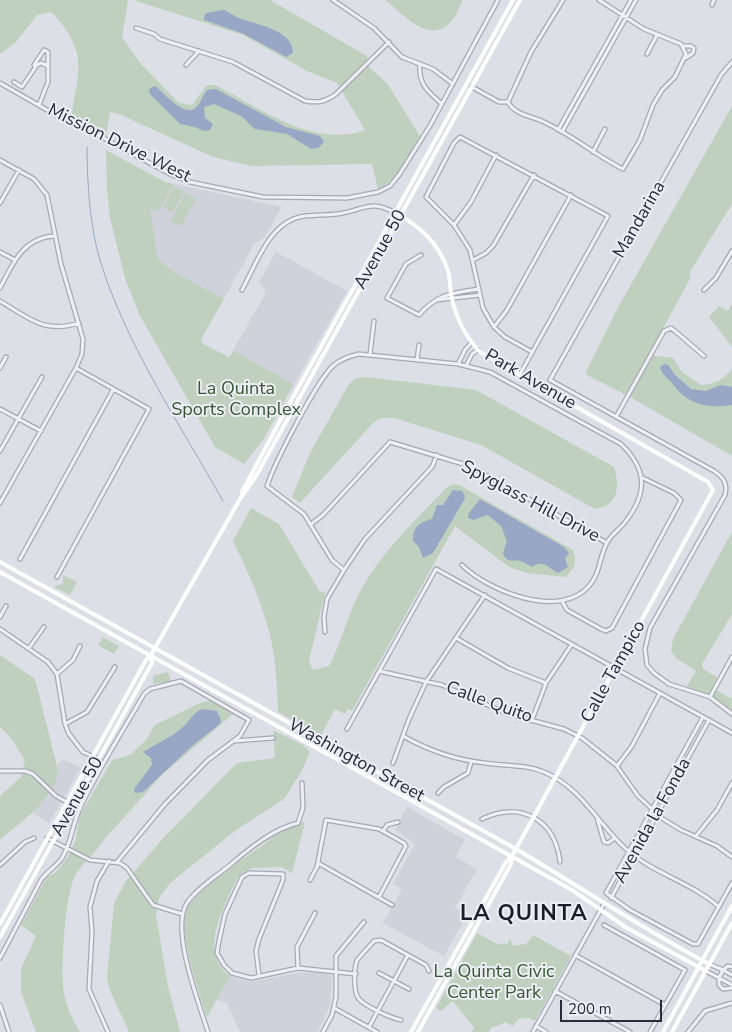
<!DOCTYPE html>
<html>
<head>
<meta charset="utf-8">
<style>
  body { margin:0 }
  #map { position:relative; width:732px; height:1032px; overflow:hidden; background:#dcdfe6; font-family:"Nunito Sans",sans-serif }
  canvas { display:block }
  .scale { position:absolute; left:560px; top:1000px; width:102px; height:22px; box-sizing:border-box; border:2px solid #272b3c; border-top:0; padding-left:6px; font-size:15px; line-height:18px; white-space:nowrap; color:#272b3c; -webkit-text-stroke:4px #eceef4; paint-order:stroke }
</style>
</head>
<body>
<div id="map">
<canvas width="732" height="1032"></canvas>
<div class="scale">200 m</div>
</div>
<script>
const c = document.querySelector('canvas').getContext('2d');
c.lineJoin = 'round';
function fillPath(path, color) { c.fillStyle = color; c.fill(path, 'evenodd'); }
function stroke(path, color, width, dash) { c.strokeStyle = color; c.lineWidth = width; c.lineCap = dash ? 'butt' : 'round'; c.setLineDash(dash || []); c.stroke(path); }
function drawText(font, color, halo, rows, align = 'center') {
  c.font = font + ' "Nunito Sans",sans-serif'; c.lineWidth = 4; c.setLineDash([]); c.textBaseline = 'middle'; c.strokeStyle = halo; c.fillStyle = color; for (const [text, x, y, turn = 0] of rows) {
    c.save(); c.translate(x, y); c.rotate((+turn || 0) * Math.PI / 180); c.textAlign = isNaN(turn) ? turn : align; if (halo) c.strokeText(text, 0, 0); c.fillText(text, 0, 0); c.restore();
  }
}
fillPath(new Path2D(`
  M174,184L282,207L265,237L254,244L224,299L173,271L158,259L149,211L160,209Z
  M276,252L347,291L294,384L233,351L265,294V289L259,282Z
  M64,760L81,768L49,823L31,812L47,797L57,775L58,763Z
  M407,807L465,840L456,857L477,869L455,908L467,915L444,956L383,923L402,889L393,884L415,844L395,830Z
  M298,973H327L332,977L330,1005L318,1032H240L227,1003L217,1000L230,976L250,982Z`), '#cfd1db');
fillPath(new Path2D(`
  M0,0H128L122,37L141,64L179,103L192,105L207,85H215C259,107 313,149 365,130L337,83L307,71L243,35L133,0H270L367,56V65L387,83L420,136C408,155 399,180 378,189L372,164L251,166L213,157L119,114L110,112L106,136L71,119C79,70 89,51 51,12L37,15L16,42L0,54Z
  M385,0H463C459,7 455,19 449,24C426,44 402,12 385,0Z
  M732,106V204L690,272V279L650,352L656,356L673,358L682,372L701,385C715,384 724,380 732,368V456L632,398L585,374L616,311Z
  M106,150L165,182L174,184L160,209L150,211L158,259L173,271L224,299L201,339L203,344L229,357L233,351L294,384L263,440L244,464L215,447L139,314L125,278L110,218L107,190Z
  M174,187L184,192L173,212L163,207Z
  M186,193L196,199L181,226L171,221Z
  M732,303V347L709,317L719,306L728,311Z
  M366,377L476,390L614,467C620,486 619,506 595,509L481,445L394,418H382L374,422L300,503L292,497L310,453L349,384L357,378Z
  M453,484L461,486L573,550C577,563 575,568 565,577L527,573L509,567L455,526L352,711L348,709L345,714L335,709L321,735L278,712C277,685 276,658 269,631C261,600 247,570 233,541L251,508L279,524L320,592L324,591L325,593L309,661L313,670L329,666C340,646 345,623 355,602C376,557 412,524 446,488Z
  M732,532V614L702,664L703,669L717,677L712,688L732,699V711L715,698L687,686L696,671L676,658L671,651L673,639Z
  M63,575L77,582L70,595L54,587L63,583Z
  M103,637L119,646L114,654L98,645Z
  M0,655L35,679L58,770C55,800 21,821 0,840V796L21,777L25,760L10,737L0,727Z
  M168,672L171,681L153,684V676Z
  M211,700L233,714L162,775L102,842C94,856 81,863 74,878C65,899 60,970 64,993C66,1006 73,1021 80,1032H36L21,992V969L36,936L21,925L47,877L56,872L67,858L75,842L80,815L112,760L130,755L146,740L155,725L200,703Z
  M273,730L303,745L310,752L302,770L284,799L236,830L170,883L159,898L156,914L168,986L180,1032H129L111,993L107,979L114,903L126,881L166,835L237,763L275,758Z
  M302,822H305L292,873L281,867L252,868L242,873L237,878C225,906 197,952 230,976L207,1017C200,995 177,930 187,909C195,892 245,857 263,845C269,840 277,833 285,830C291,827 296,827 302,822Z
  M477,933L499,945L503,943L507,945L510,939L513,946C526,942 524,949 533,935L571,956L535,1021L529,1018L518,1019L513,1026L505,1022L500,1025L492,1027L489,1032H472L474,1028L453,1001L441,1011L436,1008Z`), '#c0d0be');
fillPath(new Path2D(`
  M224,10C230,13 236,17 242,19C258,25 293,30 293,53L286,57L244,34L204,20L205,13Z
  M155,86C164,92 187,123 199,104C202,99 203,95 207,90L216,89L286,127L320,136L324,142L318,148L311,149L287,134L255,129L241,116L214,104L204,107L205,118L213,124L210,130L204,131L195,127L180,124L149,93L150,88Z
  M664,364L668,365L675,375L691,389L706,391L721,385L732,387V405C706,409 687,404 672,383C667,377 662,375 660,367Z
  M453,490L462,491L465,496L464,500L433,553L423,558L419,547L413,541C412,527 420,522 432,519L437,505H443Z
  M480,499L564,547L569,553L565,559L568,567L558,573C548,567 542,559 532,567C528,565 524,562 520,561C512,559 507,564 503,553L507,541L501,526L488,515L473,520L468,518L469,513Z
  M203,709L217,711L221,720L220,724L192,746L143,792L135,793L134,789L152,765L151,758L143,752C157,743 171,738 183,727C191,720 193,712 203,709Z`), '#98a7c6');
stroke(new Path2D(`
  M87,147C87,181 90,228 100,260C125,343 181,426 223,501`), '#98a7c6', 1);
const street = new Path2D(`
  M333,0L374,28L402,57L433,69L453,84
  M712,5L714,0
  M136,28L154,34L160,39L233,62L305,101C318,103 325,102 336,94L389,42
  M683,46H691L694,48L693,53L686,58
  M647,54L657,35
  M732,62L721,75L550,380L714,471C723,477 728,483 725,495L650,628L645,649L647,665L654,673L669,684L710,697L732,714
  M420,64C418,84 428,92 442,104
  M34,65L44,50L48,52V66
  M186,65L199,51
  M14,82L22,87L37,65L41,63L48,66V82L39,105
  M0,83L61,118L89,130L170,174L190,182L263,197L347,198L378,192L390,186L399,175L431,124L498,0
  M472,87L499,102H508
  M508,102C514,114 530,116 542,121C571,134 595,155 623,169L640,140L653,105L662,90L675,77L686,54L681,44L644,29L599,0
  M508,102L531,52L563,0
  M558,130L631,0
  M562,132L636,0
  M593,152L605,129
  M0,160L34,179L47,195L61,264L83,339L82,354L76,368L0,503
  M0,203L19,170
  M454,225L471,202L496,155
  M0,252L15,260
  M421,255L406,264L387,298L419,315C437,294 452,293 479,289
  M473,260L486,253L493,246L534,175
  M0,288C13,263 23,238 54,236
  M242,290C257,263 270,220 305,216C317,214 331,216 343,213C366,208 373,200 395,213
  M704,290L716,278L732,251
  M436,300L480,295
  M0,301C29,318 44,334 79,323
  M494,327L507,310L571,195
  M370,354L374,321
  M417,360L419,345
  M458,364L465,350L471,343
  M466,366L472,354L478,350
  M0,368L6,357
  M519,376L608,216L460,137L454,143L426,197L454,225L470,250L483,308L494,327L505,337L532,352
  M0,409L41,431
  M616,417L664,331L671,328L675,331L704,356
  M0,451L42,377
  M311,524L323,515L390,442L470,466L607,543
  M20,559L113,390
  M344,570L332,560L304,514L267,486C274,464 318,378 334,365C341,359 350,356 359,354L458,364L490,372L621,444C647,469 648,492 626,521C621,528 613,533 608,541C599,555 601,573 589,586C560,620 488,591 462,565
  M57,577L149,409L76,368
  M562,601L567,610L601,629L606,631L612,628L681,500L674,493L643,478
  M0,617L6,606
  M0,629L48,662L57,674L65,724L69,734L83,752L99,759
  M325,632L324,617L327,599L344,570L365,539L432,467L437,455
  M456,638L508,668L546,683
  M29,648L44,627
  M379,671L442,685L508,714L564,729L582,738L616,765L638,796L663,819L681,830L717,846L732,857
  M57,674L73,660L80,646
  M710,697L732,657
  M703,717L606,893L630,910L693,944H698L732,883
  M532,720L546,683L572,644
  M65,724L87,712L115,667
  M347,729L436,569L732,733
  M403,736C428,750 455,760 485,763C505,766 525,764 544,772C582,788 597,823 626,849C654,874 691,882 719,907
  M234,741L273,738
  M393,763L409,719L426,682L485,595
  M617,766L632,746L660,693
  M0,771H25L33,774L56,796
  M438,793L444,787L468,773L471,762
  M58,797L67,802
  M597,818L604,842L608,843L615,838
  M482,819C521,801 555,819 560,862
  M383,831L387,825L398,822
  M696,836L717,810L732,783
  M47,838L90,860L120,863L127,868L153,905L182,914
  M318,863L392,905
  M0,865L25,842L34,838
  M310,880L317,867L326,820L379,829L404,843L406,846L379,897
  M611,898L709,720
  M604,925L685,970L650,1032
  M575,955L665,1005
  M0,958L41,880C47,871 56,867 62,858C72,842 72,825 80,808C98,769 123,731 144,694L150,689L181,681L249,720L240,736L208,760L165,804L117,862
  M709,964L723,970L728,966L732,967
  M298,968L297,947L315,913
  M706,971L719,978V985L723,989L732,988
  M379,973L409,989
  M259,975L256,951L259,939L283,880V874L249,873L242,877L225,914L219,941L217,953L224,965L232,973L251,978L298,968L356,974
  M732,975L723,970L719,978L732,985
  M555,991L630,1032
  M0,1005L9,1032
  M334,1008L377,1032
  M401,1020C391,1018 366,1007 359,999C353,993 354,968 357,960L374,941L381,940L426,965L429,971
  M536,1026L546,1032
  M369,1027L408,955
  M108,1032L89,989L92,932L90,907L97,881L109,861
  M208,1032C199,1003 170,929 187,903C197,888 217,876 230,865C250,848 273,829 298,823L303,808L302,783
  M323,1032L332,1015L336,997V956L364,922
  M533,1032L604,904
  M688,1032L705,1011L732,1003`);
stroke(street, '#a6a9b3', 5.5);
stroke(street, '#eff0f5', 3);
stroke(new Path2D(`
  M395,213C420,226 439,243 448,271C450,278 450,286 451,294C455,316 464,335 480,352L708,482L713,490L533,818L512,856L506,862L411,1032
  M242,492L282,417L513,0
  M0,562L516,849C580,887 643,929 709,964
  M0,572L572,890L627,928L706,971
  M0,924L146,660L151,655L240,499L256,476L520,0
  M0,937L152,663L151,655
  M418,1032L511,864L512,856
  M663,1032L732,906
  M672,1032L732,923`), '#fff', 4);
drawText('18px', '#272b3c', '#eceef4', [
  ["Mission Drive West",119,144,26],
  ["Mandarina",640,220,-60],
  ["Avenue 50",381,250,-61],
  ["Park Avenue",530,380,30],
  ["Spyglass Hill Drive",530,502,28],
  ["Calle Tampico",614,672,-61],
  ["Calle Quito",489,703,20],
  ["Washington Street",356,761,29],
  ["Avenue 50",78,797,-61],
  ["Avenida la Fonda",653,821,-61]
]);
drawText('18px', '#365734', '#eceef4', [
  ["La Quinta",236,390],
  ["Sports Complex",236,411],
  ["La Quinta Civic",494,973],
  ["Center Park",494,994]
]);
c.letterSpacing = '1px';
drawText('bold 22px', '#191d2c', '#eceef4', [
  ["LA QUINTA",524,915]
]);
c.letterSpacing = '0px';
</script>
</body>
</html>
